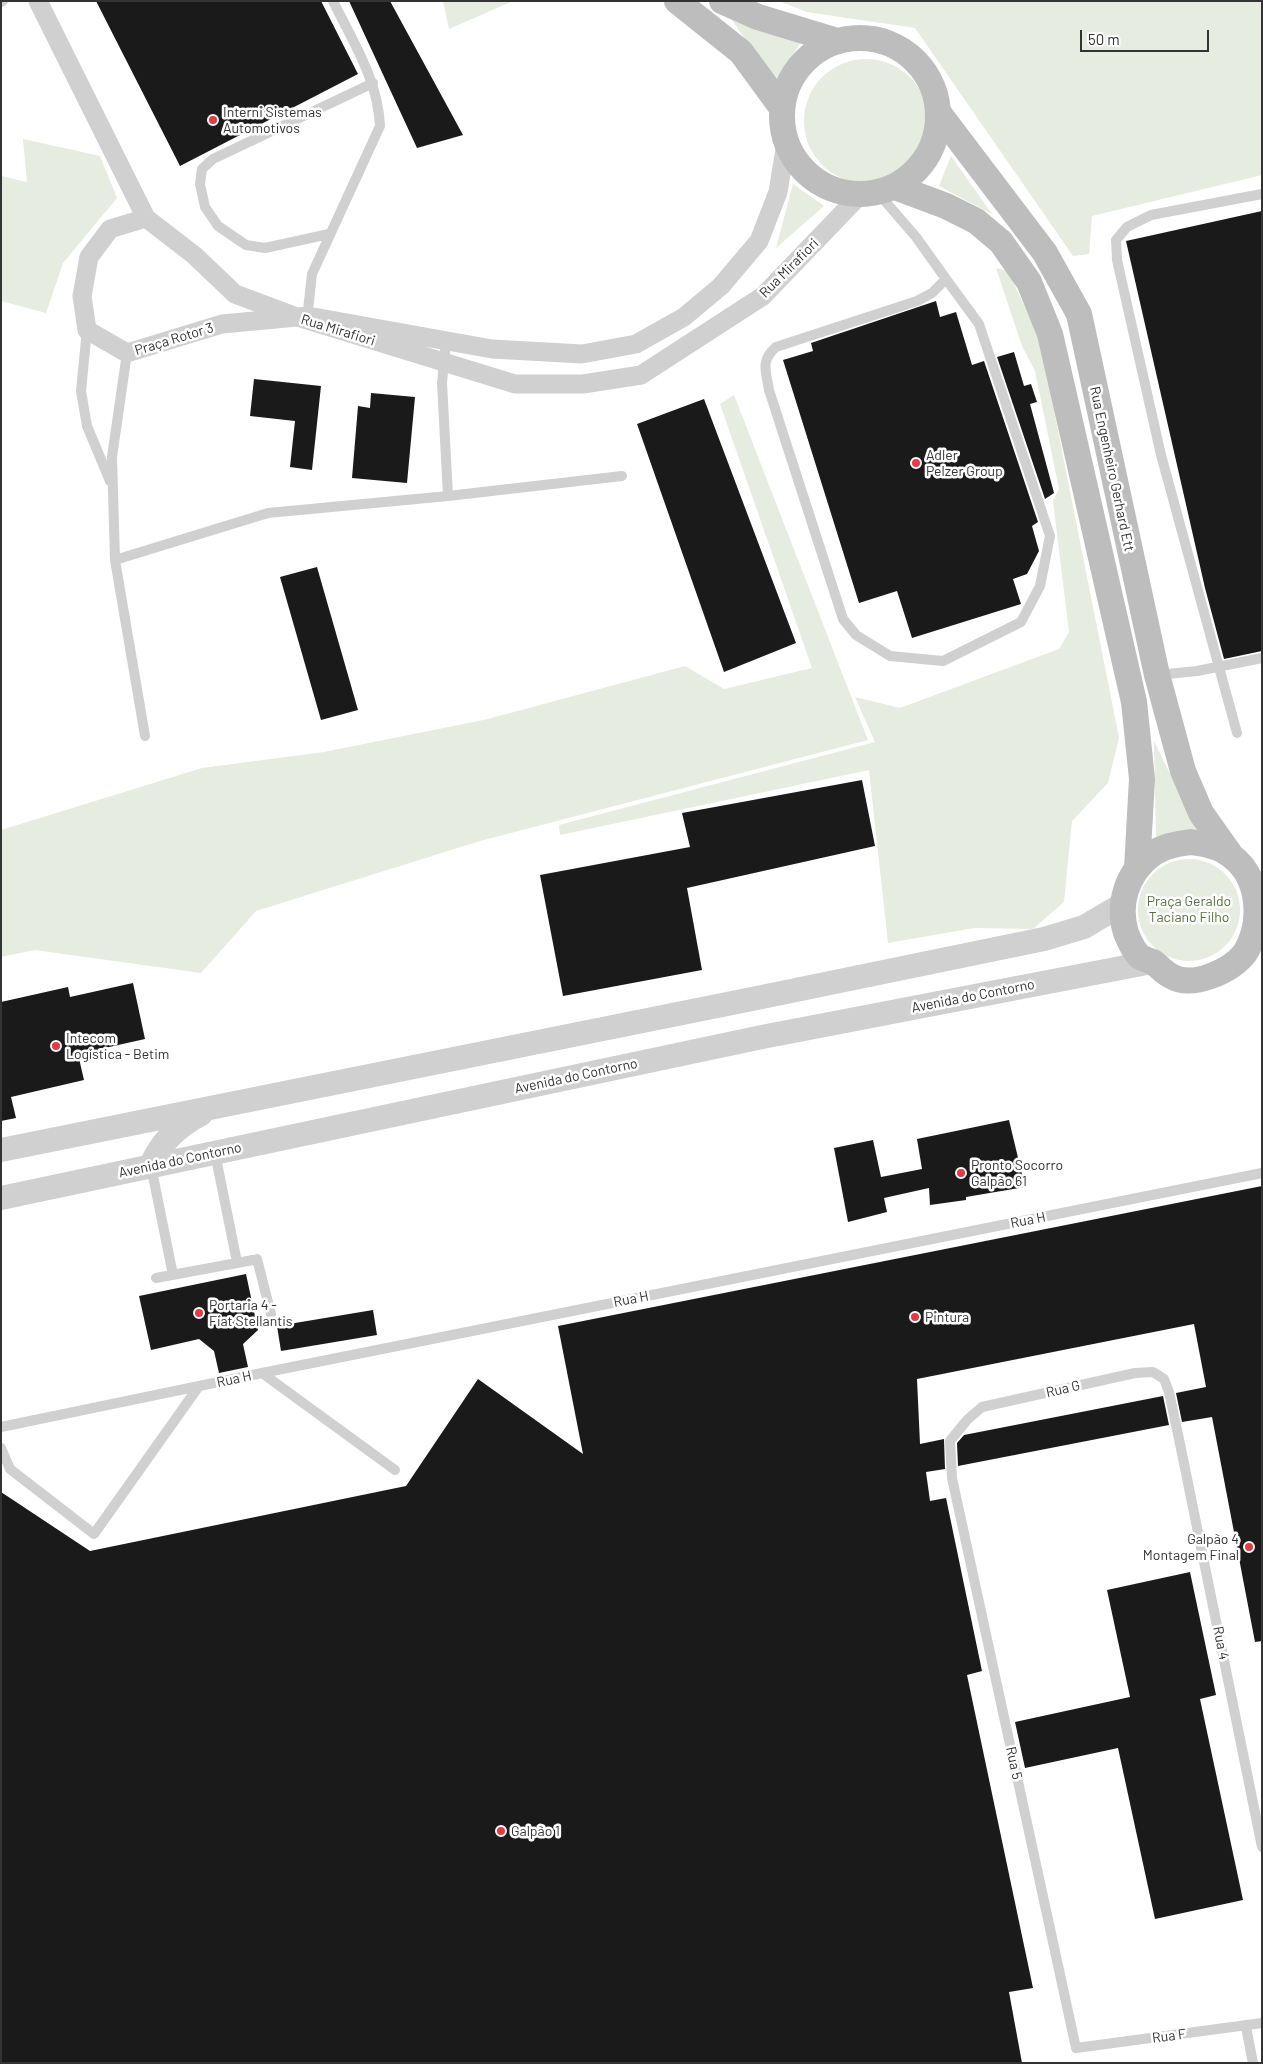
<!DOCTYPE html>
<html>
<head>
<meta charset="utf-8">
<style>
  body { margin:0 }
  #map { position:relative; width:1263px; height:2064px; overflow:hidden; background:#fff; font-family:Barlow,sans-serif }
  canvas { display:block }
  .frame { position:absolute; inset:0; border:2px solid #333; pointer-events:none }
  .scale { position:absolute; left:1080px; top:30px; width:129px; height:22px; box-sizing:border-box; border:2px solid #333; border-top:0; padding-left:6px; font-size:15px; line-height:18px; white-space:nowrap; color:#333; -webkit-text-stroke:4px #fff; paint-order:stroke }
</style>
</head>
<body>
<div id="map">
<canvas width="1263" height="2064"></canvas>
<div class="frame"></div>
<div class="scale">50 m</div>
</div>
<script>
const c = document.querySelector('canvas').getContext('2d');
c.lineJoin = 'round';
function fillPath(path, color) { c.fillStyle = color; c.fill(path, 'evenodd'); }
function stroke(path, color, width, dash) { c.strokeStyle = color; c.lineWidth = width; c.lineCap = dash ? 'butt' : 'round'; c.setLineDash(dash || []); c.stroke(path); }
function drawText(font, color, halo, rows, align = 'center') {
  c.font = font + ' Barlow,sans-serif'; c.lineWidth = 5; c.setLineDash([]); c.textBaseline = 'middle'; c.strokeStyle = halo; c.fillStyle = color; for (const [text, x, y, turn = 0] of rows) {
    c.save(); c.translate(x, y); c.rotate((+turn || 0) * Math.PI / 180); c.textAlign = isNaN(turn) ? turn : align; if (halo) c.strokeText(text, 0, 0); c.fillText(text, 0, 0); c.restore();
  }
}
fillPath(new Path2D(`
  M443,1H513L449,29Z
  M779,1H1262V175L1092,216L1089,254L1073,256L915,28L807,12Z
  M730,17L801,42L775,83Z
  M804 121a62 62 0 1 1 124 0a62 62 0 1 1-124 0Z
  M23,139L100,156L117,198L63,263L46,313L1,301V176L27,182Z
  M951,156L992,214L939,186Z
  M793,184L824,206L776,248Z
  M996,268L1008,271L1040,340L1119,738L1108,783L1072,821L1064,902L1033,929L974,928L888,943L869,770L560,835L559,825L875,742L855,697L900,708L1059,649L1069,632L1053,501L1059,489L1035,371L1022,346Z
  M734,395L868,740L480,841L256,911L201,973L35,950L1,957V830L202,768L324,752L488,719L685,666L724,689L812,668L720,404Z
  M1154,741L1197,829L1156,837Z
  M1138 910a51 51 0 1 1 102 0a51 51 0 1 1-102 0Z`), '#e6ecdf');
fillPath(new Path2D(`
  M96,1H321L358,74L180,166Z
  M349,1H390L463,135L417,148Z
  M1262,211V651L1224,659L1205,588L1126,241Z
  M936,301L940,317L956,312L972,365L984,361L1038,522L1032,526L1039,551L1027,574L1013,579L1021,604L912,638L897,591L859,603L783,360L813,351L811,343Z
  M1014,352L1024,386L1031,384L1037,402L1030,404L1054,493L1045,499L997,357Z
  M254,379L321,386L312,470L290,467L295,421L250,416Z
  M371,393L415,397L407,483L352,478L358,406L370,408Z
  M704,399L796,643L724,672L637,424Z
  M317,567L358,710L321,720L280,577Z
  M862,780L875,846L687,888L702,970L563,996L540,875L690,847L682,813Z
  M133,983L145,1039L78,1054L84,1080L11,1097L16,1118L1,1121V1002L68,987L70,997Z
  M1009,1120L1025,1187L966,1197V1200L930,1205L929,1188L884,1198L887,1212L848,1222L834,1148L873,1140L881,1177L922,1169L917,1139Z
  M1262,1186V1641L1255,1642L1212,1417L1182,1422L1176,1393L1206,1387L1194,1324L917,1379L920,1444L944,1439L945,1469L926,1472L930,1501L946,1498L982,1671L967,1675L1033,1988L1009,1992L1022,2063H1V1492L90,1551L406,1486L478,1379L583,1454L558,1326Z
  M246,1274L258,1330L243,1344L248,1367L219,1373L214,1351L199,1339L151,1350L139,1296Z
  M373,1310L377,1335L281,1351L277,1326Z
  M1163,1396L1169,1425L958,1466L957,1443L964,1435Z
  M1190,1572L1216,1695L1200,1699L1243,1900L1155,1919L1118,1748L1025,1768L1015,1722L1130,1697L1107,1590Z`), '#1a1a1a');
stroke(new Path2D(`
  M1,2L3,1
  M878,193L916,237L946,279L932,293L917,301L776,347C760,361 766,371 769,390L843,619L856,635L890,656L943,661L1021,622L1040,586L1050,536L979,324L946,279
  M329,234L265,248L246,245L218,226L205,207L200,184L202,169L213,159L373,83
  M307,319L312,274L380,126C378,80 353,42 333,1
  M87,330L81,391L87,426L110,481
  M446,341L442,383L448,496
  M127,353L112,457L115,560L145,736
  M115,560L268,513L448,496L622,476
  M1158,675L1197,671L1262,658
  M1237,733L1161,455L1117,260L1116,240L1127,227L1151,215L1262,194
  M215,1153L237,1262
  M151,1166L173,1275
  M257,1259L271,1314
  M156,1278L253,1260
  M262,1373L395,1470
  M1,1427L262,1373L1262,1173
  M1,1448L10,1469L94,1534L199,1386
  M1262,1847L1179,1439L1169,1392L1164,1379L1153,1372L1135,1373L982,1407L967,1420L950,1441L952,1478L1076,2048L1262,2023
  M1246,2027L1253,2063`), '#d0d0d0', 10);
stroke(new Path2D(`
  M38,1L146,218
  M786,143L778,192L759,241L721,286L684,317L636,344L582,354L492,349L308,316L222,324L127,353L87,330L82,296L89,257L110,229L146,218L194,255L235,294L294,316L515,384H583L641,375L763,296L860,195`), '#d0d0d0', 19);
stroke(new Path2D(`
  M1,1150L757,998L1044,939L1084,927L1123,904
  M151,1166C160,1142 178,1126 201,1114
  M1,1198L762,1037L1152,962`), '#d0d0d0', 24);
stroke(new Path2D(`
  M677,1L741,52L782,108
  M722,1L758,17L837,41
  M782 116a78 78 0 1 1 156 0a78 78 0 1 1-156 0Z
  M938,112L1045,253L1079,314L1157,675L1183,771L1201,813L1230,854
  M895,187L946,206L976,221L1001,242L1029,282L1050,334L1134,702L1142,779L1137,868
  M1191,842C1205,844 1219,846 1230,855C1261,877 1263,923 1245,953C1231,971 1192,989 1171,976C1164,973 1159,966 1153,962C1149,960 1142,959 1139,956C1133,950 1129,940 1126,933C1117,904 1127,873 1151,855C1163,846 1177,844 1191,842Z`), '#bdbdbd', 26);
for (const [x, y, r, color] of [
  [213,120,5,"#e63946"],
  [916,463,5,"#e63946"],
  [56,1046,5,"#e63946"],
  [961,1173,5,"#e63946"],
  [199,1313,5,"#e63946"],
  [915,1317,5,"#e63946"],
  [1249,1547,5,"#e63946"],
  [501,1831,5,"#e63946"]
]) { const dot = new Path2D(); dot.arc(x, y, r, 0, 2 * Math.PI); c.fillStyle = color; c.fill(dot); stroke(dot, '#fff', 2); }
drawText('14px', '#333', '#fff', [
  ["Interni Sistemas",223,112],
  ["Automotivos",223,128],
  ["Adler",926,455],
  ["Pelzer Group",926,471],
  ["Intecom",66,1038],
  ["Logística - Betim",66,1054],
  ["Pronto Socorro",971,1165],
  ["Galpão 61",971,1181],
  ["Portaria 4 -",209,1305],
  ["Fiat Stellantis",209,1321],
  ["Pintura",925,1317],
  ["Galpão 4",1239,1539,"right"],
  ["Montagem Final",1239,1555,"right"],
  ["Galpão 1",511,1831]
], 'left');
drawText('14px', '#333', '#fff', [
  ["Rua Mirafiori",789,268,-45],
  ["Rua Mirafiori",338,330,17],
  ["Praça Rotor 3",174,339,-17],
  ["Rua Engenheiro Gerhard Ett",1112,469,78],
  ["Avenida do Contorno",973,996,-11],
  ["Avenida do Contorno",576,1076,-12],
  ["Avenida do Contorno",180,1160,-12],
  ["Rua H",1028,1220,-11],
  ["Rua H",631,1299,-11],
  ["Rua H",234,1379,-12],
  ["Rua G",1063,1389,-13],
  ["Rua 4",1221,1643,79],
  ["Rua 5",1014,1763,78],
  ["Rua F",1169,2036,-7]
]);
drawText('14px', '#56703f', '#fff', [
  ["Praça Geraldo",1189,901],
  ["Taciano Filho",1189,917]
]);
</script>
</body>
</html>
